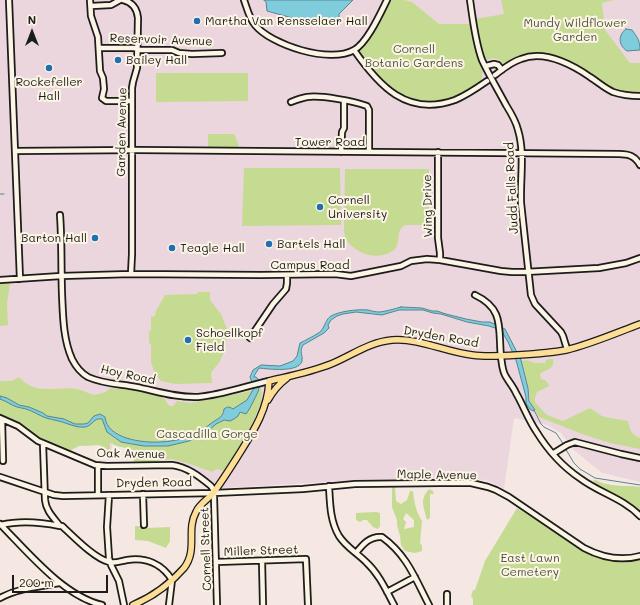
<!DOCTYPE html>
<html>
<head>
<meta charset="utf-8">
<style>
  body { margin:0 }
  #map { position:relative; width:640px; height:605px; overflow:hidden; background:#f5e7e2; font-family:Mali,sans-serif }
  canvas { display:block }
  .north { position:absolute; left:12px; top:12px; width:40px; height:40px; -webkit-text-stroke:3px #fcf5e5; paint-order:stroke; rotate:0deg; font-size:11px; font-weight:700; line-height:16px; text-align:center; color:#1c1c1c }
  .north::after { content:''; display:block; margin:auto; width:14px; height:18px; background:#1c1c1c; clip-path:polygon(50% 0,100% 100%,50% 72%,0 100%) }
  .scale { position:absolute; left:12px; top:575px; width:96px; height:18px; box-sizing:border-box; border:2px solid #1c1c1c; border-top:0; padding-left:5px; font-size:12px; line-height:14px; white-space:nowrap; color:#1c1c1c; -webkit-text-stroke:3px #fcf5e5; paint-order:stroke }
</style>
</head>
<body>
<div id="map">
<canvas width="640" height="605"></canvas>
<div class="north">N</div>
<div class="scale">200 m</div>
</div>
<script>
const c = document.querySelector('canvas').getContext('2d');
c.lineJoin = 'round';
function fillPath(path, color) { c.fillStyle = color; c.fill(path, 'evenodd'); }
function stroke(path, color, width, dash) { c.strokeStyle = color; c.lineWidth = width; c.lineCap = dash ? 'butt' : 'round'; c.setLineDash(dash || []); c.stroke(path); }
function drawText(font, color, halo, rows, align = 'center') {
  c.font = font + ' Mali,sans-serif'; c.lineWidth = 4; c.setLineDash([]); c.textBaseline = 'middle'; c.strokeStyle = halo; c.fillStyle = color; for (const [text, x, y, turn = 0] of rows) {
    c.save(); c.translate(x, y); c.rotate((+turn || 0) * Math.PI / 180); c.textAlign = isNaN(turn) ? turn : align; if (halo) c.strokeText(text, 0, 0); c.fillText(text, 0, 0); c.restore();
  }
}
fillPath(new Path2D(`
  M0,0H640V482L602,473L574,450L561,433L547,425L514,418L504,489L486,480L471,479L377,480L327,482L222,488L196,471L186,465L178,463L134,462L133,450L117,446L112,443V451L99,445L79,446L69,451L41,439L17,422L0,415Z`), '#ecd6de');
fillPath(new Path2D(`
  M390,0H404L412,2L439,24H471L479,57L483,67L482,78L481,82C458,98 437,108 409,98C403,96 395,93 390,89C378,79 369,66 360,54L359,51L360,47L374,28Z
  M501,0H614L602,3L605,30L630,63H640V92C613,93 600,80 578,67C574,64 569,61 565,59C544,50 524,54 505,65C498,58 495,57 485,60L479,43L475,19L504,14Z
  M156,73H248V101L156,102Z
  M208,134H234L238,143L239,149H208Z
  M244,168H340L341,225L242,226Z
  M345,169H429V220L422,225H405C403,226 401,228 400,230C397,236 400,245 394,250C388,255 376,257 369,255C361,253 350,247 346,239C344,236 344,231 344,227Z
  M0,283H10L7,304L8,325L0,326Z
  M198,292H210V300L221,314L227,329V337L225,350L220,361L211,373L212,383L175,384L161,381L155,374L151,362V344L149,343V331H151V317L155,316L156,311L165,295L197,294Z
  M549,359H553C555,370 546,369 540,374L541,379L545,380L548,383L549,386L537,392L535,398V402L540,408L547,415L563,421L590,408L600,415L605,417L628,421C630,430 631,434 640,438V449L610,443L582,434L539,417L530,401L529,389L522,361L527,360L535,363H545L546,360Z
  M19,377C22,380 26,384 29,385C43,393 60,386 76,389C87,390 90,398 102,393C106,392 108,391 110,388C122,389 154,391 163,398C166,400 167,402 168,405L171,406H173L177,401L189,403L195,402L242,393L260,388C271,401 232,459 223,471L217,469L212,472L187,463L172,459L148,462H134L133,450L114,445L110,442V452L99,445L79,446L69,451L41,439L17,422L0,415V381H12L17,378Z
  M595,480C599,481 603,484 607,484C618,487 629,485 640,487V510L631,503L596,484L593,481Z
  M392,487H395L396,501L401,504L407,500L410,491H413C414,502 416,512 422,521L420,543L422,546V551L415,553L405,551L401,545L400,536L397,525V520L392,507ZM406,513L414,520V527L404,529L406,522L403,519Z
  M429,489L433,491L434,494H430V518L427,520C424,506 419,501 429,489Z
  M517,508L593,556C610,562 622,561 640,561V605H473V599L471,596L473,590H475L485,561Z
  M376,512L380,513V526L378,529L373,527L367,520H363L360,522L356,520V513Z
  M135,526H145L146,528L170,527V541L166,548L148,541L135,540Z`), '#c5db91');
const water = new Path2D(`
  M264,0H353L339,14V22L337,21L335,23L330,24H314L267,11L266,2Z
  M626,29L632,30C637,37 640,40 640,50L627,51C618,45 618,35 626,29Z
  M401,307L422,308L432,311H437L446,314L466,319L482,322H490L505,329L521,360L528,388L529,401L535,410L534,411L531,410L526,404V397L516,360L508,342L501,330L489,326L467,322L441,314L433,313L423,310H399L382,315L356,312L343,314L337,316L331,320L328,325L329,328L324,333L303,345C299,352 303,355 302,361C299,373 268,369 259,368L254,376V377H256L258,379C261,390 257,393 253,402C251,406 249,410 246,414L240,412L238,416L234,419L230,421L224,420L216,424L208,431L206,437L201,440L199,437L195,438L189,441L168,446H144L132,444L121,442L107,432L102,419C92,417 93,429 80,427C76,427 72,425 68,424C61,421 53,420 46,418C40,416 33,411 26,409C23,408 20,408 17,407C11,405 6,401 0,399V396L7,398L19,405L29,407L43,413L47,416L64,419L75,424H84L88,423L94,416L100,414L105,417C107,439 143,443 160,442C170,442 181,439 190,437C200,435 205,427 213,422C219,418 223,417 224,409C228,406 230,407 233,409L247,400L254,388L250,377L253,370L261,365L280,366L293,361L297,356L300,343C304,341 318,334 321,331C325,326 326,319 331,316C340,311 358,309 368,310C372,311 375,312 380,312C387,311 394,309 401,307Z`);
fillPath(water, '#7eccdc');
stroke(water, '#57868f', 1);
stroke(new Path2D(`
  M0,194H4
  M534,410L541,424L544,427L556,433L564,445
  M565,448L574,463L580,469L595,478L640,485`), '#57868f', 1);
const minor = new Path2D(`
  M9,0L20,279
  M90,0L91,16L98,37L100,71L103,78L104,89L102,98L106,101H132
  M123,0C132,2 137,8 138,18L137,68L133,82L132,88V254L131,274
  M244,0C247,8 249,18 255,25C271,45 330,64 354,50C367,43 380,14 387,0
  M470,0C473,20 475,41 482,60C489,75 498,90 506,105C511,113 516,121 518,130C525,152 520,180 521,203L531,295L535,304L561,332L563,336L567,349
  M91,6L111,5L120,0
  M99,48H134L139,50H172L179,53L192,54L222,53
  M354,50C379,86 407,117 455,100C467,95 477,88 487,81
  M486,66L494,64L498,65L502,70
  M495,75C503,69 511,62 521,59C544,50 571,64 590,77C598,82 604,88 613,92C622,95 631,96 640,96
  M291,102C296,100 301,98 307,97C321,95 353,101 367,106L369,110V152
  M15,151L137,150L619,154C629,154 635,156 640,165
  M341,152L342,132L344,128V101
  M438,152V238L440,253V260
  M60,215C62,241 61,267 62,294C63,315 63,339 72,359C76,367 81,373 88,377C103,384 120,384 136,387C156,391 177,398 198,397C222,395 246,386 269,381
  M0,280L61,276L131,274L261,275L335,274L351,276L401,266L411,261L427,259L440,260L501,271L512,272H525L599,268L626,263L640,258
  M475,295C505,309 498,329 501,357C502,363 502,369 505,375C508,381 513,386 516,393C523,405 528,419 536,431C547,449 563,467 581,479C600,493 624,499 640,516
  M250,338L273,304L286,289L287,283V275
  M0,418L18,426L38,441L95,465L107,466L172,465C187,467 199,476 211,486L213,489L214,497L217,605
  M2,419L3,461
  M43,444L45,500C46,511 54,518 60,526H62C74,537 94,558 109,562C115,564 121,561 127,560C146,557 162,564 172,580L169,605
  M554,453L567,445L575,442L621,454L640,458
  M98,466V495
  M0,477L54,495L63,496L214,493L303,489L355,484L440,483H471L488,487L496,490L509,497L584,548C601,557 621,561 640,556
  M329,486C330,503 330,521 339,536C346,547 357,553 366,562C379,574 386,590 394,605
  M143,494L144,525
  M109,495L107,527L109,558L111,565L119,581L124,605
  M0,524C27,551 63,596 102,605
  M1,525C21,520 40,522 60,526
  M356,553C363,544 370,536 382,537C407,555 415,578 429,605
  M262,561L263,605
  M216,562L306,559L308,605
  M387,592L415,577
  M447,594V605
  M0,598C18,588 38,587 59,583`);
const major = new Path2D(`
  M268,400C273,391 279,384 287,378
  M133,605C152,597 170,584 184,568C198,550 186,530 196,512C200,503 209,499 214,492C222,481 229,470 236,459C251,435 268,411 269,381C290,376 311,372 331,364C351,356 369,342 392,340C420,338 445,352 472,355C487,357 502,356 518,355C534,354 550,353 566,350C591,344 616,333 640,324`);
stroke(minor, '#1c1c1c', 8);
stroke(major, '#1c1c1c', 8);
stroke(minor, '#fcf5e5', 4.5);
stroke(major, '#fdde96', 5.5);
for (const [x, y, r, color] of [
  [197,21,4,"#1f6fb2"],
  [118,60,4,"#1f6fb2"],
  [49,68,4,"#1f6fb2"],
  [320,207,4,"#1f6fb2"],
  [95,238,4,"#1f6fb2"],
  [269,244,4,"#1f6fb2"],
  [172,248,4,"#1f6fb2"],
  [188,340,4,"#1f6fb2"]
]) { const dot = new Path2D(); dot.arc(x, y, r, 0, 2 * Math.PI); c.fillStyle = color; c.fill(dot); stroke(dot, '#fcf5e5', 1.5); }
drawText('12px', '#1c1c1c', '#fcf5e5', [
  ["Martha Van Rensselaer Hall",205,21],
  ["Bailey Hall",126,60],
  ["Rockefeller",49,82,"center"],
  ["Hall",49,96,"center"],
  ["Cornell",328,200],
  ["University",328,214],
  ["Barton Hall",87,238,"right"],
  ["Bartels Hall",277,244],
  ["Teagle Hall",180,248],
  ["Schoellkopf",196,333],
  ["Field",196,347]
], 'left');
drawText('12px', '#4f553f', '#fcf5e5', [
  ["Mundy Wildflower",575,23],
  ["Garden",575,37],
  ["Cornell",414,49],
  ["Botanic Gardens",414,63],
  ["Cascadilla Gorge",207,434],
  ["East Lawn",530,558],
  ["Cemetery",530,572]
]);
drawText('12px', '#1c1c1c', '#fcf5e5', [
  ["Reservoir Avenue",161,40,2],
  ["Garden Avenue",122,132,-89],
  ["Tower Road",330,142],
  ["Judd Falls Road",512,188,-93],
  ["Wing Drive",428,206,-91],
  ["Campus Road",310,265],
  ["Dryden Road",441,337,10],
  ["Hoy Road",128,375,12],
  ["Oak Avenue",131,454,1],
  ["Maple Avenue",437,475,1],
  ["Dryden Road",154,483,-1],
  ["Cornell Street",206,549,-92],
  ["Miller Street",261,551,-2]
]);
</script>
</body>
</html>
